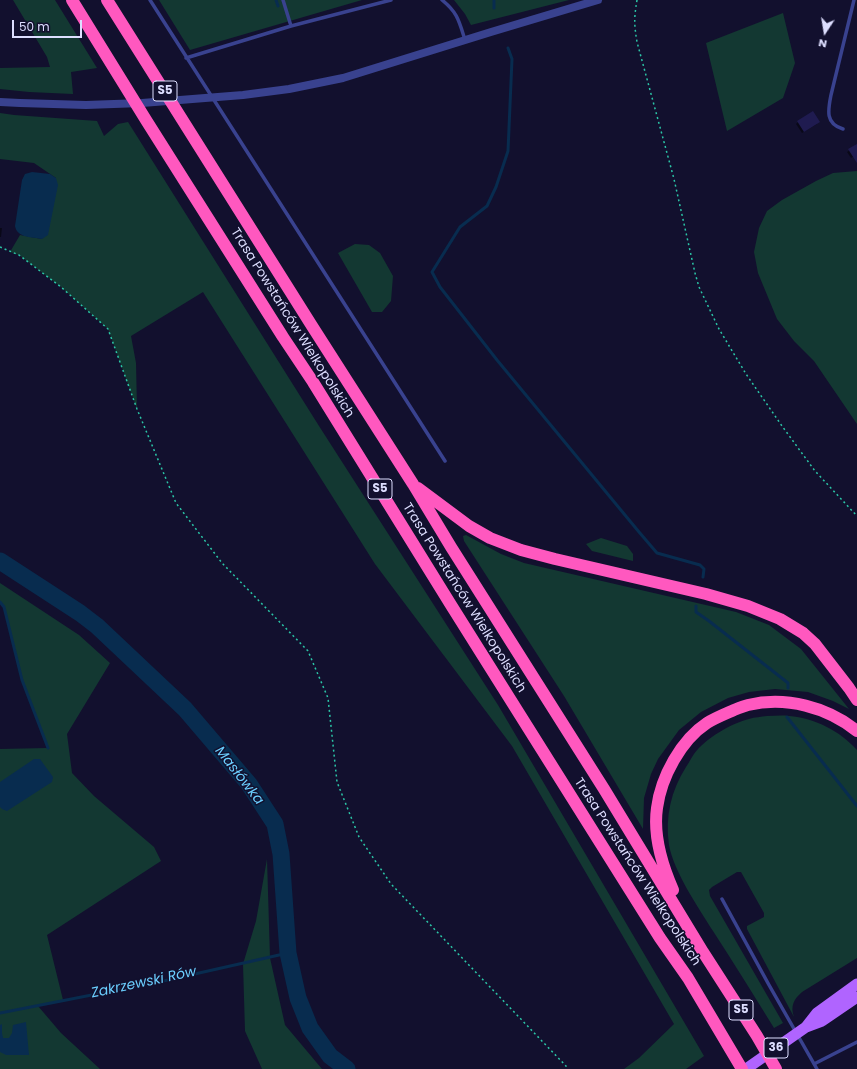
<!DOCTYPE html>
<html>
<head>
<meta charset="utf-8">
<style>
  body { margin:0 }
  #map { position:relative; width:857px; height:1069px; overflow:hidden; background:#12102e; font-family:Poppins,sans-serif }
  canvas { display:block }
  .north { position:absolute; left:805px; top:12px; width:40px; height:40px; -webkit-text-stroke:3px #12102e; paint-order:stroke; rotate:192deg; font-size:11px; font-weight:700; line-height:16px; text-align:center; color:#dddeff }
  .north::after { content:''; display:block; margin:auto; width:14px; height:18px; background:#dddeff; clip-path:polygon(50% 0,100% 100%,50% 72%,0 100%) }
  .scale { position:absolute; left:12px; top:20px; width:70px; height:18px; box-sizing:border-box; border:2px solid #dddeff; border-top:0; padding-left:5px; font-size:12px; line-height:14px; white-space:nowrap; color:#dddeff; -webkit-text-stroke:3px #12102e; paint-order:stroke }
</style>
</head>
<body>
<div id="map">
<canvas width="857" height="1069"></canvas>
<div class="north">N</div>
<div class="scale">50 m</div>
</div>
<script>
const c = document.querySelector('canvas').getContext('2d');
c.lineJoin = 'round';
function fillPath(path, color) { c.fillStyle = color; c.fill(path, 'evenodd'); }
function stroke(path, color, width, dash) { c.strokeStyle = color; c.lineWidth = width; c.lineCap = dash ? 'butt' : 'round'; c.setLineDash(dash || []); c.stroke(path); }
function drawText(font, color, halo, rows, align = 'center') {
  c.font = font + ' Poppins,sans-serif'; c.lineWidth = 3; c.setLineDash([]); c.textBaseline = 'middle'; c.strokeStyle = halo; c.fillStyle = color; for (const [text, x, y, turn = 0] of rows) {
    c.save(); c.translate(x, y); c.rotate((+turn || 0) * Math.PI / 180); c.textAlign = isNaN(turn) ? turn : align; if (halo) c.strokeText(text, 0, 0); c.fillText(text, 0, 0); c.restore();
  }
}
fillPath(new Path2D(`
  M13,0H55L97,68L71,72L73,94L29,92L0,89V68L50,67L47,57Z
  M159,0H362L190,50Z
  M454,0H569L471,25L465,14Z
  M783,13L795,63L783,98L727,131L706,43Z
  M0,113L14,115L97,121L104,136L118,124L128,122L319,426L498,705L704,1056L686,1069H624L639,1058L674,1024L512,746L375,564L203,292L131,336L136,363L137,409L108,329L61,287L19,255L10,252L20,235L42,239L56,178L34,163L0,159Z
  M857,171V424L814,361L794,341L777,319L758,273L754,252L759,228L767,211L782,200L816,181L833,173Z
  M355,244L369,245L380,253L393,276L391,301L382,312H372L338,253Z
  M466,535L501,554L524,563L736,612L769,625L801,649L849,709L833,701L808,692L775,689L749,692L728,698L701,712L679,730L658,759L651,774L644,798L643,829L564,696L464,541L463,536Z
  M601,538L627,546L633,554V561L592,551L586,544Z
  M0,583L79,635L110,663L67,734L72,773L94,796L154,847L161,861L47,935L63,1000L38,1006L61,1033L100,1069H0V749L48,748L22,680L4,607L0,602Z
  M767,716C774,716 782,715 789,716C815,718 840,731 857,750V958L802,992C794,999 790,1006 794,1017L747,929V926L764,917V913L741,872H737L712,887L709,890L710,896L783,1023L774,1028C754,996 734,963 713,931C698,907 674,872 669,845C665,816 671,791 686,767C689,763 691,758 694,754C706,738 730,724 749,719C755,717 761,717 767,716Z
  M267,859L270,958L285,1025L322,1069H262L245,1031L243,964L256,921Z`), '#133832');
fillPath(new Path2D(`
  M32,172L50,174L56,178L58,185L48,235L42,239C32,237 17,238 15,226L22,180L25,174Z
  M34,759H40L53,777L52,782L7,811L2,809L0,807V782Z
  M26,1022L29,1055H6L0,1052V1025L2,1024V1033L3,1038H9L12,1033L13,1025Z`), '#082c4f');
fillPath(new Path2D(`
  M798,122L817,124L802,133L796,124Z
  M857,145V154L851,158L847,152Z
  M0,228H2L1,237H0Z`), '#0007');
stroke(new Path2D(`
  M276,0L278,6
  M494,0V8
  M508,48L512,59L508,151L496,187L487,206L460,227L432,272L440,287L497,360L639,532L657,553L700,565L704,569L703,577
  M0,602L4,607L22,680L48,748
  M696,606V612L709,621L788,683V688
  M787,717L857,806
  M0,1013L168,980L288,953`), '#082c4f', 3);
stroke(new Path2D(`
  M0,561L80,613L97,626L185,709L249,784L275,824L281,854L288,953L298,998L310,1028L330,1056L347,1069`), '#082c4f', 17);
fillPath(new Path2D(`
  M813,111L820,122L804,132L797,121Z
  M857,144V163L848,149Z`), '#1f1b50');
stroke(new Path2D(`
  M637,0C634,18 634,24 637,42L674,179L695,273L699,287L719,329L746,374L782,426L815,471L857,516
  M0,247L19,255L61,287L108,329L137,409L176,503L222,563L308,651L328,698L337,782L359,837L391,884L566,1066L565,1069`), '#2bc6a7', 1.5, [2, 3]);
stroke(new Path2D(`
  M150,0L445,461
  M283,0L291,26
  M442,0C458,13 459,21 465,40
  M186,58L291,26L391,0
  M843,129C825,124 828,110 831,95L854,0
  M722,899L769,985L817,1069
  M814,1064L857,1042`), '#39428f', 3.5);
stroke(new Path2D(`
  M0,102L20,103L86,105L142,103L243,95L289,89L343,78L491,32L598,0`), '#39428f', 8);
stroke(new Path2D(`
  M806,1027L817,1013L857,984
  M746,1069L806,1027L822,1021L857,997`), '#b064ff', 11);
stroke(new Path2D(`
  M72,0L146,120L283,337L313,382L451,605L660,938L688,978L742,1069
  M107,0L312,326L413,484L451,547L604,789L703,952L757,1036L776,1069
  M418,488L469,526L490,538L521,550L555,559L706,594L748,606L780,619L803,633L815,644L849,688L857,700
  M673,890C662,865 653,836 657,808C661,777 681,740 707,723C715,718 725,714 734,710C739,708 744,706 748,705C786,696 827,707 857,731`), '#ff58bf', 12);
for (const [x, y, w] of [
  [165,91,24],
  [380,489,24],
  [741,1010,24],
  [776,1048,24]
]) { const box = new Path2D(); box.roundRect(x - w / 2, y - 10, w, 20, 3); c.fillStyle = '#12102e'; c.fill(box); stroke(box, '#dddeff', 1); }
drawText('bold 12px', '#dddeff', null, [
  ["S5",165,91],
  ["S5",380,489],
  ["S5",741,1010],
  ["36",776,1048]
]);
drawText('13px', '#dddeff', '#12102e', [
  ["Trasa Powstańców Wielkopolskich",292,323,58],
  ["Trasa Powstańców Wielkopolskich",464,598,58],
  ["Trasa Powstańców Wielkopolskich",637,872,57]
]);
drawText('italic 14px', '#6bcfff', '#12102e', [
  ["Masłówka",239,776,52],
  ["Zakrzewski Rów",144,983,-12]
]);
</script>
</body>
</html>
